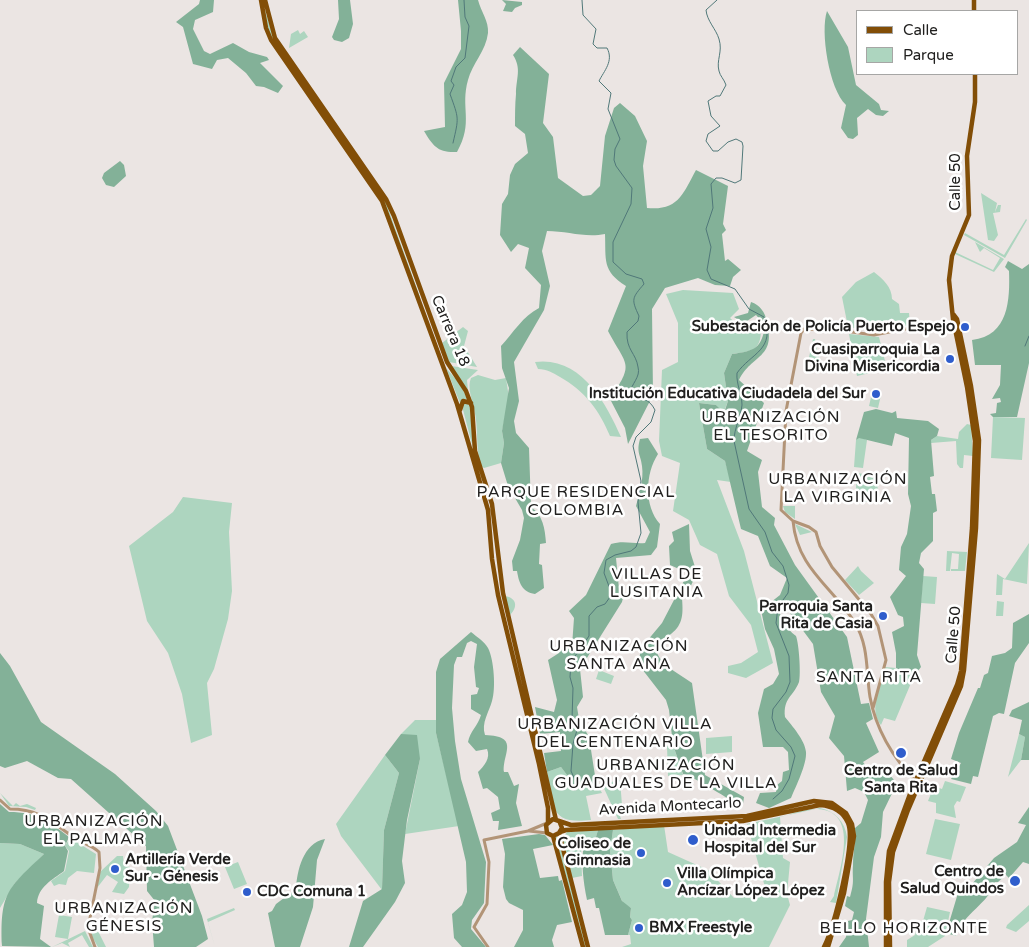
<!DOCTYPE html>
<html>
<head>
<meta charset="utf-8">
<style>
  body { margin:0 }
  #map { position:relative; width:1029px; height:947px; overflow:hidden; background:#ebe5e3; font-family:"Varela Round",sans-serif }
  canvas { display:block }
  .legend { position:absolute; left:856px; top:10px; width:162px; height:65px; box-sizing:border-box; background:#fff; border:1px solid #a6a6a5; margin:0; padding:6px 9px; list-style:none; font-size:15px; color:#21201f }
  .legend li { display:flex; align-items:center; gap:10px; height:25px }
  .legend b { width:25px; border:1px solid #a6a6a5 }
</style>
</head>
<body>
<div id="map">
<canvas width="1029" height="947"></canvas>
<ul class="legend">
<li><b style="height:6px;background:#824e07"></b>Calle</li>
<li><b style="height:14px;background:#add5bf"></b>Parque</li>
</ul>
</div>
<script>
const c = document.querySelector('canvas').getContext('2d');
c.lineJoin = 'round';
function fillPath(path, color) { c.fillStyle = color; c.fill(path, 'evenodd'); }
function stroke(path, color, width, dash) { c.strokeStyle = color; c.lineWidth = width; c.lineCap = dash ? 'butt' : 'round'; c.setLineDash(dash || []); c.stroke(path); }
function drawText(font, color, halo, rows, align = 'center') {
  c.font = font + ' "Varela Round",sans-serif'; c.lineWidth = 5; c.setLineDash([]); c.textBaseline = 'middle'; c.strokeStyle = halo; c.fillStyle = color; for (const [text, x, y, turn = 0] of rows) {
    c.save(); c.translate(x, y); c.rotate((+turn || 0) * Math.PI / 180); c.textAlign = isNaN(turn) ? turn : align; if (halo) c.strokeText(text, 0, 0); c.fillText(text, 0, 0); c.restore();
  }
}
fillPath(new Path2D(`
  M262,0L274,39L385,200L420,297H418L383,200L273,40L267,27Z
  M298,30L300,34L304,31L308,37L289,48L291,34Z
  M981,193L997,203L995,212L998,205H1001L1000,212L993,213L998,235L994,241L988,240Z
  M1026,219L1027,220L1005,258L964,235L965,233L1004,255Z
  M975,242L1004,259L994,272L955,254V252L993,270L1000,258L984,248L980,252Z
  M874,272C883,279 892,287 892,299L899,304L900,313H909L910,325L879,332L848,327L842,297L856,282Z
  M683,290L733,293L739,309L730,318L740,327L761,329C761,351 752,351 732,354L724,373L728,401L723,414L716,405L699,403L707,449L725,461L731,482L717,480L744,551L773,663L746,678L728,673V666L741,663L758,652L751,625L729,596L717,554L700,545L689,520L673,511L680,463L662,456L659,441L662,370L678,362V323L666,294Z
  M463,327L468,331L464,346L477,367L449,362L442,343Z
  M849,334L879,337L887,369L857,376Z
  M813,339H815L820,364L808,362Z
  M535,362C581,356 606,403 621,437L610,436C599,410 585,391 560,377C553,373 547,369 538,369Z
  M451,366L478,370L467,380L468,391Z
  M446,368L461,385L467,399L460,403Z
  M478,375L495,380L506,378L509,398L502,431L504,443L501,463L484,468L481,466C475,447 479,428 474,409C472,399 467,387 471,378Z
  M872,393L881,395L878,408L869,406Z
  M463,402L468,403L470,407L473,448L462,406Z
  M993,417L1025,418L1022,460L991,458Z
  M967,424L971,425L973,456L964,455L963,468H960L957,464L956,441L931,443V440L937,436L958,439L959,432Z
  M859,437L867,440L863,468L854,467L856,440Z
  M857,473L878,476L877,502H855Z
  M183,497L232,503L229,532L232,591L228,619L214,669L207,683L212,735L191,743L182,694L168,653L147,621L129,546L173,512Z
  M783,506H795V519L785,512Z
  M795,524L812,532L800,535Z
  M1029,543L1027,584L1003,579L1002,595H996L997,574L1005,579Z
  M947,551L967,552L965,571H951V569H958L959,554L952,553L950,571H946Z
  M858,566L861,571L874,583L859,595L845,580Z
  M923,576L937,577L935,604L921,603Z
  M505,596C517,598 518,607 510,615Z
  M997,601L1004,602L1003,616H996Z
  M885,667L896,668L914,676L895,721L884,718L881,725C868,710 881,683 885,667Z
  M599,670L614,676L611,684L596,679Z
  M415,720H436V733L459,826L405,834L420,759L401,734Z
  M1019,734L1025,737L1021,760L1008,777Z
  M732,736V752L706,754V738Z
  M673,745L683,775L668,776L667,746Z
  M385,755L399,773L384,830L382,890L341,836L336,824Z
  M561,767L570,779L574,791L596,782L602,793L586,796L591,820C549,825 553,806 547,772Z
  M620,780L622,805H616L621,819H618L602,784Z
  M945,781L966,787L960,802L957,801L954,806L956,818L936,813V803L928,801L934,786L942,789Z
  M0,793L13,806L16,803L20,806L27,804L36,808L35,810L26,807L9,806Z
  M820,808C835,811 845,822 847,837L836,903L830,902L834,896C839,871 861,812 818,809C806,808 792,814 780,817L783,858L790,862L787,894L790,905L769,947H622L631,944L630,935H628L632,920L630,917L631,908L623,903L613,880L610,851L613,830L664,825L668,852L708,870L734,898L764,889L765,887L747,824Z
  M935,819L960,824L951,860L926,854Z
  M598,830L596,837L584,843L581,852L582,876L572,878L562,839L567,832Z
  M555,837H558L586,947H584Z
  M70,838L96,854L94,873L77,871L68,878L66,885L59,884L54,886L51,881L65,871L69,851L65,846Z
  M0,843L20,844L44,854L15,883L0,908Z
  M117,856H123L124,866L130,867L129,887L124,894L112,892L118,882L107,875L97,888L100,872Z
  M238,862L247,884L234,889L225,867Z
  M1029,905V921L1016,932L1006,928L1007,925Z
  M927,907L950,912L945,936L928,947H907V940L915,935L919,921H923Z
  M234,908L235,910L208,922L215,947L207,919Z
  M59,915L72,917L68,939L55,937Z
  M92,917L94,922L92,924L94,923L106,947H98L90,933Z
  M85,931L93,947H89L82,935L68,943L70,947L62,943L52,947Z`), '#add5bf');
fillPath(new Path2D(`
  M200,0H214L213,12L195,20L193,29L204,51L210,54L233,43L249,52L267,57L269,60L260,63L283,86L278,93L264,87L256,86L246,73L228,58L217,60L212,69L193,64L183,27L176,22L199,4Z
  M338,0H350L353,24L349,38L342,42L334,40L332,37L339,19Z
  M458,0H478C481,12 489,21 488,33C486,51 472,64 468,80C460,108 474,122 457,152C438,153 433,146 424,131L445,127L444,83L461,49V31Z
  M502,0L522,2V5L515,8L512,12L503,11L506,4Z
  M827,11L848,47L856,85L879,104L881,110L889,111L883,116L876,115L868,109L857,118L858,135L853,139L848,138L841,128L846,105C829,89 820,31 827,11Z
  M520,47L549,74L543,123L553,137L558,178L583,196L591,195L600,186L605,136L614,108L620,103L635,116L647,141L643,166L647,208C678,211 683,194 696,170L728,186L723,224L726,230L722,234L725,261L728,259L741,270L733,277L730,286L715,285L698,278L665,288L652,309L653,395L628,444L625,428L610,399C635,362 627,367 608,331L626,286C602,271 606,260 605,234C585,238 567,231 547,231L542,251L550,286L544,310L514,362L519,401L514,421L516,433L529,448L531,507C543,515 545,529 546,543L540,544L539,564L542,565L544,588L535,594C522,592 519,583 517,571H513L512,561L520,540L524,518L522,510L508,486L501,463L504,443L502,431L509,388L502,368L501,346C513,333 523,316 539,308L541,285L525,268L529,248L518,244L511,252L500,235L502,204L508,194L510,175L515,164L528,153L525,134L515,126C515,115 515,104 516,94C516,78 522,69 513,55Z
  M120,161L124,165L126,176L114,187L106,185L102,178L104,173Z
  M1008,261L1022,269L1029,264V363L1017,417H993L990,414L996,413L997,403L1001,402L1000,398L992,399L1000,385L1001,365H975L972,340C1009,336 1010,299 1009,271L1005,267Z
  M751,302C760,305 765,312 767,322C776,359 752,354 739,380L764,403L747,451L762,460L758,472L762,507L775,518L774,525L795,565L847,637L861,704L869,703L873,719L866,723L879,752L863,762L872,774L883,768L897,783L883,812L881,837L874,857L866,919L869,947H839L846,937L848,921L852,920L854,912L845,906L847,896L850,897C855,880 852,880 853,865C853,852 856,841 855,828L861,823L868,800L864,792L855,788L847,791L844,756L829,738L835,716L821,692L813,644L784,605L775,606C783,616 785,629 796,636C799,644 801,674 799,682C793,697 783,698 785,717C792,726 805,740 806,752C807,764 796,786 791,798L769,808L756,803L760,793L776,792L777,785L782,781L783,772L789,770L788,752L783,747H763L758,713L764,689L773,684L779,674L774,649L765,629L761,610L780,595L787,578L770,566L758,536L741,529L725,461L707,449L699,403L716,405L724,413L728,401L724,373L732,354C755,351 762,348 765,325L756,315L744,323L734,317L748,313Z
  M876,409L892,413L896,411L897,418L928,421L939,429L937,436L931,440L934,476L930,477L932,494H935L937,511L933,513V541L921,553L919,563L924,569L917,655L921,667L914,676L896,668V653L892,632L904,626L903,617L898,615L890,597L906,576L899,570L901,547L907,534L911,506L908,494L909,438L895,433L892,446L859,438L856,440L864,412Z
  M648,438L658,454C645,474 644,506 660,524L657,547L651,555L616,558L619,589L624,593L622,602L580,669L583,697L577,707L579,719L589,737L596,782L574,791L570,779L561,767L547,772L544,753L561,751L560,732L540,734L535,707L554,712L557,700L548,660L559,653V650L572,646L574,618L569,611L586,595L611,544C623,540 633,544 645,543L650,532L636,506C639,494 644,480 642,466C641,455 636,453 640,439Z
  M689,524L690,551L695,567V577L687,594L682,598C683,612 684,624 671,634C666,638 660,639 655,644C656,664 677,672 692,683L705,775L744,797L743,804H737C727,798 691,775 683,774L673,745L669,710L666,700L642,669L639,658L642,647L662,623L688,573L670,565L669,546L674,541L672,532Z
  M1029,614V643L1015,663L1004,714L999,713L993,716L978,777L973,776L971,784L951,779L961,763L951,759L959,733L978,688H980L984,675L988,673L992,656L1005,653L1012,648L1013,623Z
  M471,632C477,637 484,641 488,648C494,659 496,689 492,701C489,712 481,723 485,735C521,736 502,754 504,772H508L514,786L519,784L516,803L522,826L498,830L499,821H493L491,813L500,809L498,797L487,788L483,789L478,772C484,766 491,758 487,749L476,751L468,742C470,731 478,726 481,715L471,709V695L477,694L479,688L476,687L474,667L477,644L471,641L467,643L462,657H457L454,665L452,708L455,741L461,779L486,862L484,903L472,920L471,929L486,947H462L454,938L452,914L462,905L467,892L466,862L436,733V672L440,659Z
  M0,653L10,666L41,722L115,774L156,811L168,826L202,916L208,939L196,947H154L152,921L155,901L147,891L146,846L71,779L58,778L27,761L5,768L0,766Z
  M1029,702V760H1021L1025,737L1019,734L1022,720L1009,716L1012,710Z
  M401,734L417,735L420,759L407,820L402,861L405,883L395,902L363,947H349L363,901L382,889L384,830L399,773L385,755Z
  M0,804L9,812C37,812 48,821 69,837L65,846L68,851L64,871C52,880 38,887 37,903L44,906L40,939L51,947L2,946C0,893 7,889 44,854L20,844L0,843Z
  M1029,807V864L1023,862L1009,878L1006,875L998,882H995C988,905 964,912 956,936L946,933L958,893L967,890L994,858L1017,842L1026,825L1018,823Z
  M598,830H613L610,851L613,880L622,901L631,908L630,917L632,920L628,935H605L599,908H596L594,898L587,900C583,880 581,863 584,843L596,837Z
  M539,834L545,835L553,845L533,849L540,878L558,876L559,881L562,880L572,922L557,925L552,940L554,947H514L523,930V910L509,903L506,899L503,887L505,854L502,839Z
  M325,839L317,860L313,907L300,947H275L268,913L272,911L276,904L296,889C297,871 303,843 325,839Z`), '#83b198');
stroke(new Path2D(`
  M717,0L706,10C707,21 716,29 719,39C723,52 716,60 719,71C720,76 724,79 726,85L720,96H716L708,101L711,116L720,126L708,134L706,141L713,151H718L728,142L736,139L742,142L743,146L741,180L735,183L722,178H716L711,184L713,208L706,229L711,247L707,270L711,279L735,289L749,309L764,317C776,350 751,353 737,373C736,384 742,394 742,405C741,417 734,428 734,441L749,509L765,532L772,552L783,566L789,585L788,593L778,607L776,623L789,656L790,682L786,692L773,709L772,718L776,730L791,747L795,756L789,779L782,791L773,799
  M453,143C459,117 459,119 450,94L454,85L451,81L456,67L465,58L469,26L465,17L464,0
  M1025,346L1029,336
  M576,782L571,771L573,744L577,730L572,719L573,688L570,677L571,662L589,636V616L597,607L605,604L610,597V589L604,573L606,560L615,555L631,551L636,547L641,533L638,502L641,481L633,446L636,437L651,422L655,410C649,398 641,399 630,393C631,384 641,377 638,367C636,353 626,350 627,332L638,321L639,316C631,299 632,298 644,284L642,279L626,274L613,262V242L631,204L632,188L616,166L614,160L615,149L620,139L608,109L611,93L599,81C604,71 614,61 607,48H597L593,44L596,29L583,15L582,0`), '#507879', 1);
stroke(new Path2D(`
  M793,521C797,569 833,587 855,623C869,646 866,672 870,697C876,730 894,759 917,783
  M873,708L886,660L878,626L871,614L832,567L820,546L816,532L809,527L793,521L781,510L786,411L801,333L804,329L837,330L874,335L905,329L954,325
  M0,800L10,809C42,809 53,824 78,840C85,844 93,846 99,852L100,868L88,928L95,947
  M529,831L547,833
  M488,947L474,927L487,904L489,862L484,840L528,831L547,823`), '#b29477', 3);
stroke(new Path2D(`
  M261,0L266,28L271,40L382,201L457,404L488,510L492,559L498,595L539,764L548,808V822
  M265,0L275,38L386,199L394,216L447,362L466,391L472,407L475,451L492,504L503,593L556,820
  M974,11V0
  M460,410L463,401L471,403
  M560,823L562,828L559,833L553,836L547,833L546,825L553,819L571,825L747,816L814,801L832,803L846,813L852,824L854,836L844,893L828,947
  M560,832L566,830L743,821L820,805C832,806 843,811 848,823C856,842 834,927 824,947
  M559,833L588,947
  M553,836L583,947
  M886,947V882L889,851L910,794L957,685L961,671L972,528L975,441L967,387L953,319L949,280L952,256L969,215L967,156L975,102V74
  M890,947L889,882L893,852L908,810L961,686L964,670L976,528L979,440L971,386L957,319L954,315`), '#824e07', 4.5);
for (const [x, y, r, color] of [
  [965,327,5,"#2f5dcc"],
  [950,359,5,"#2f5dcc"],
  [876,394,5,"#2f5dcc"],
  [883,616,5,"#2f5dcc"],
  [901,753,6,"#2f5dcc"],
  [693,840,6,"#2f5dcc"],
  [641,853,5,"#2f5dcc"],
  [115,869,5,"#2f5dcc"],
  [1015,881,6,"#2f5dcc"],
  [667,883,5,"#2f5dcc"],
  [247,892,5,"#2f5dcc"],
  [639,928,5,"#2f5dcc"]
]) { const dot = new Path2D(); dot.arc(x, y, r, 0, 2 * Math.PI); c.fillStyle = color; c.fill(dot); stroke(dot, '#fff', 2); }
drawText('15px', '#21201f', '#fff', [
  ["Calle 50",956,182,-90],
  ["Carrera 18",450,331,67],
  ["Calle 50",954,635,-85],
  ["Avenida Montecarlo",670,807,-3]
]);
drawText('bold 15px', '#21201f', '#fff', [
  ["Subestación de Policía Puerto Espejo",955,327],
  ["Cuasiparroquia La",940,350],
  ["Divina Misericordia",940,367],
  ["Institución Educativa Ciudadela del Sur",866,394],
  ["Parroquia Santa",873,607],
  ["Rita de Casia",873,624],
  ["Centro de Salud",901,771,"center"],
  ["Santa Rita",901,788,"center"],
  ["Unidad Intermedia",704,831,"left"],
  ["Hospital del Sur",704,848,"left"],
  ["Coliseo de",631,844],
  ["Gimnasia",631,861],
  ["Artillería Verde",125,860,"left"],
  ["Sur - Génesis",125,877,"left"],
  ["Centro de",1004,872],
  ["Salud Quindos",1004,889],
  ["Villa Olímpica",677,874,"left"],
  ["Ancízar López López",677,891,"left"],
  ["CDC Comuna 1",257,892,"left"],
  ["BMX Freestyle",649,928,"left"]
], 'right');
c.letterSpacing = '1px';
drawText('16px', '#21201f', '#fff', [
  ["URBANIZACIÓN",771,418],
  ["EL TESORITO",771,436],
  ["URBANIZACIÓN",838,480],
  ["LA VIRGINIA",838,498],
  ["PARQUE RESIDENCIAL",576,493],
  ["COLOMBIA",576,511],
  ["VILLAS DE",657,575],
  ["LUSITANIA",657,593],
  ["URBANIZACIÓN",619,647],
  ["SANTA ANA",619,665],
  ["SANTA RITA",869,678],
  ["URBANIZACIÓN VILLA",615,725],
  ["DEL CENTENARIO",615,743],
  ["URBANIZACIÓN",666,766],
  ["GUADUALES DE LA VILLA",666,784],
  ["URBANIZACIÓN",94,822],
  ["EL PALMAR",94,840],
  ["URBANIZACIÓN",124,909],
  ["GÉNESIS",124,927],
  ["BELLO HORIZONTE",904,929]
]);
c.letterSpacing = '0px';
</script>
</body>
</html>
